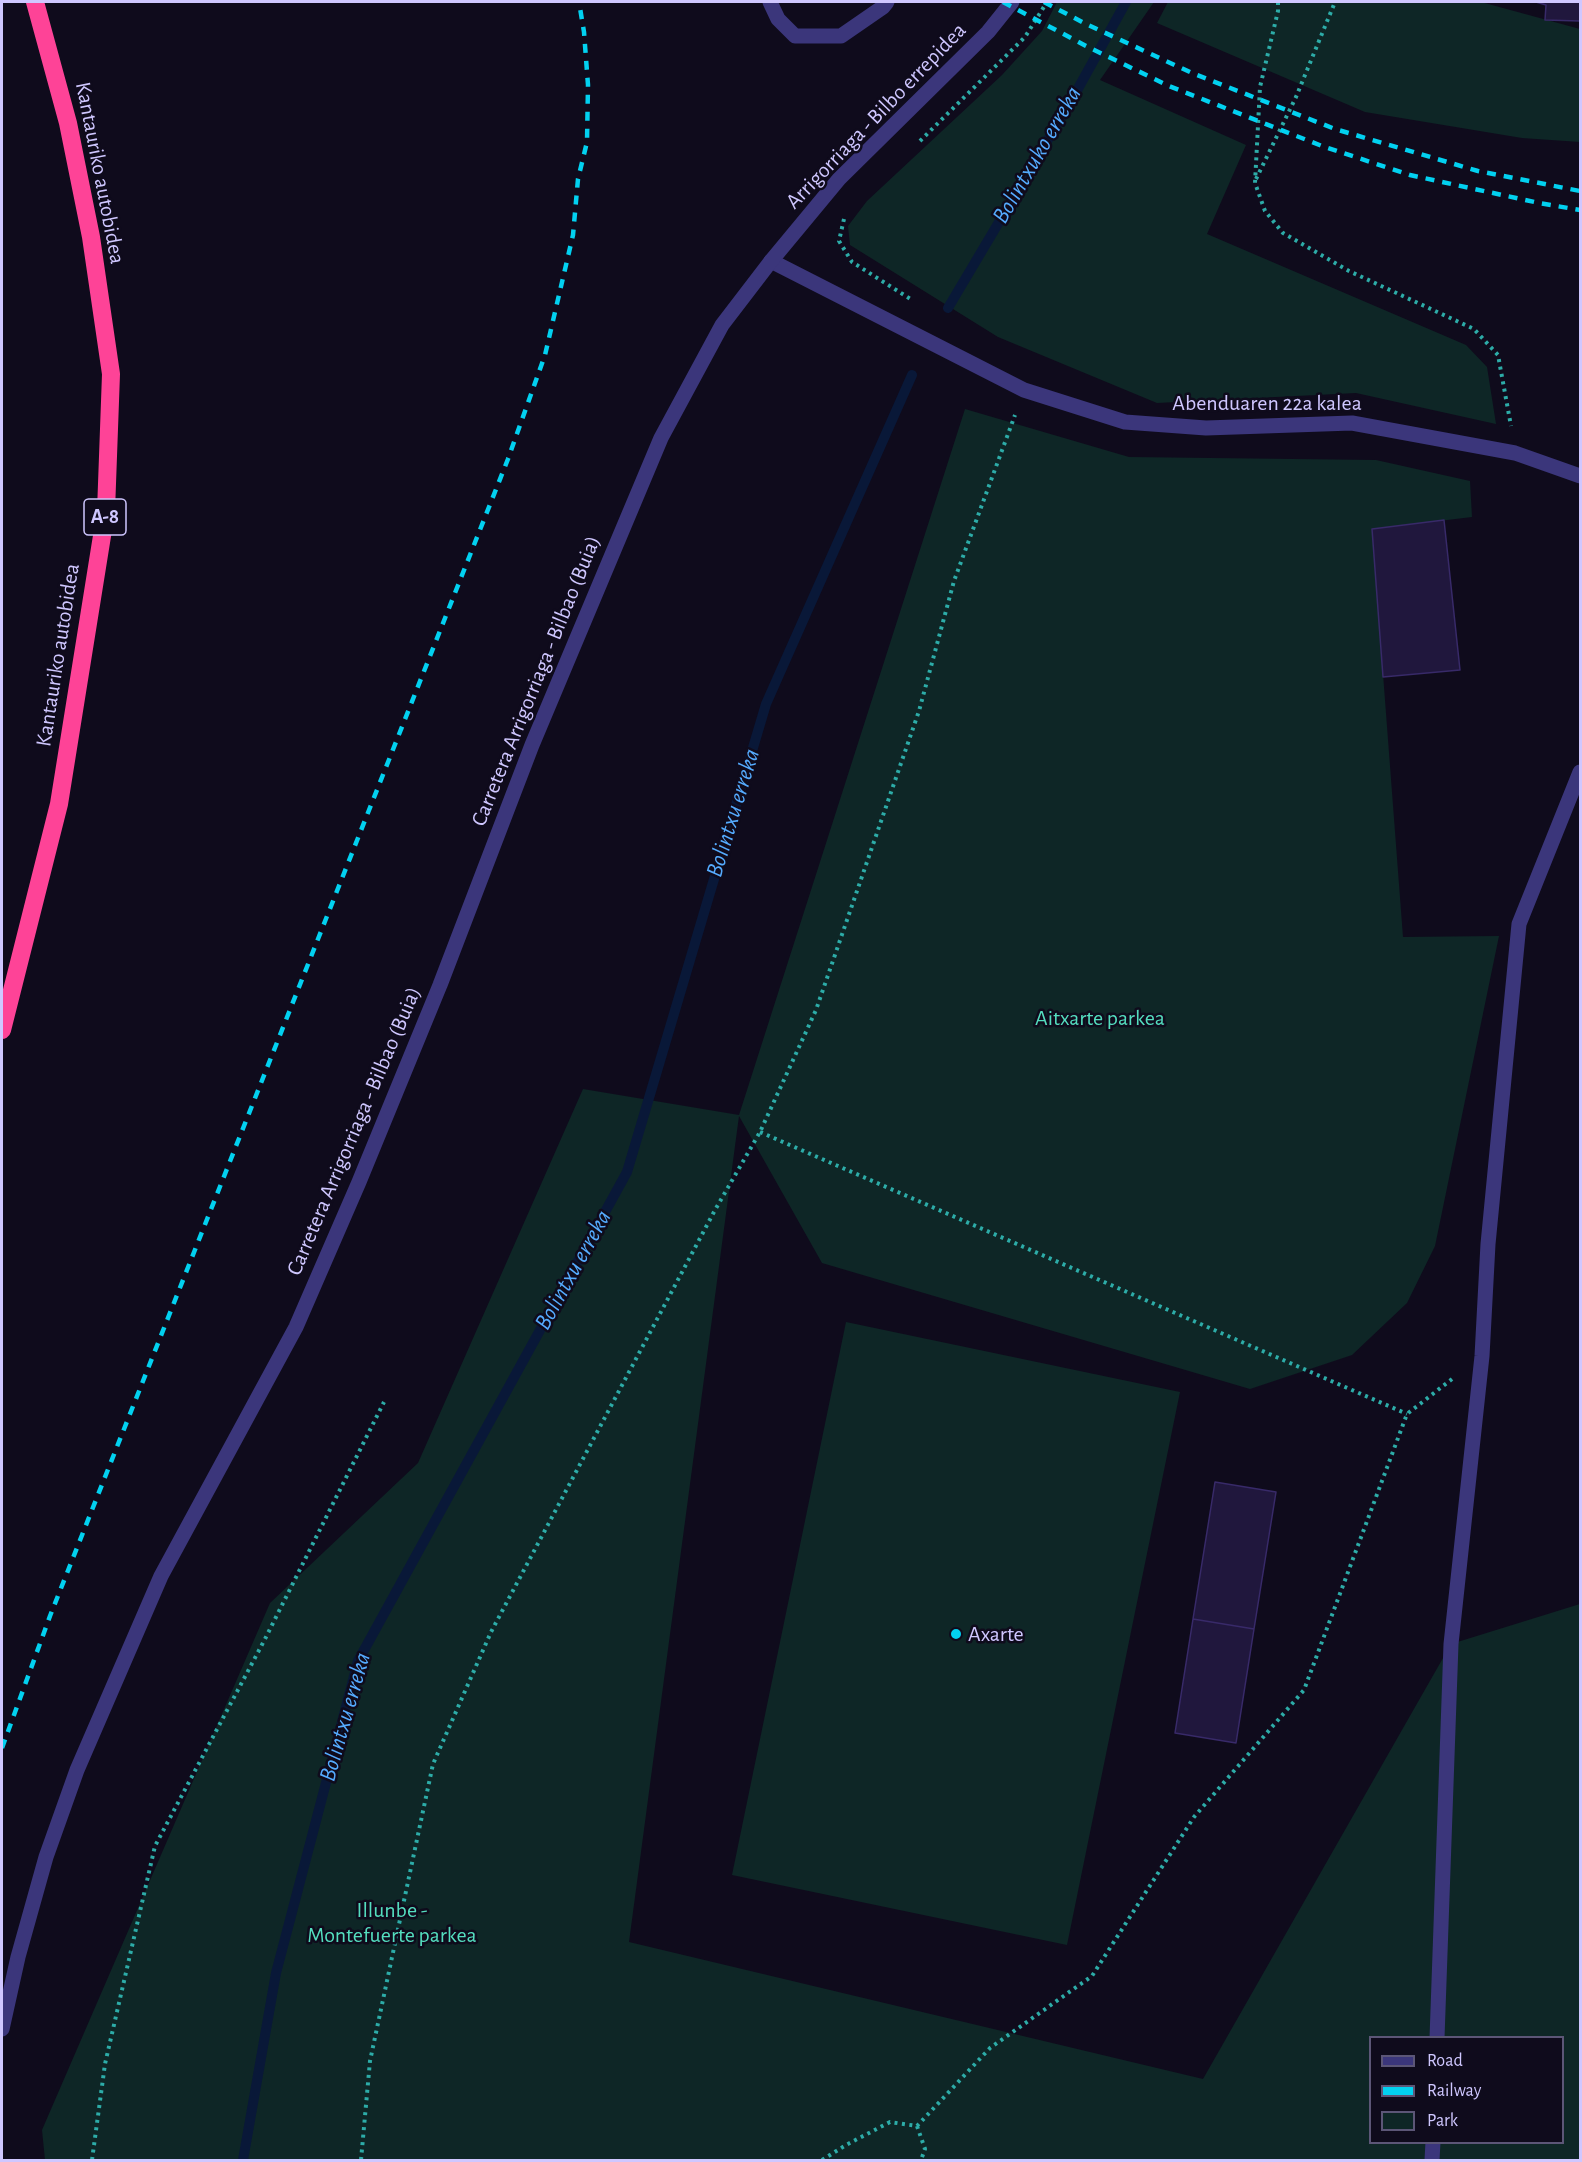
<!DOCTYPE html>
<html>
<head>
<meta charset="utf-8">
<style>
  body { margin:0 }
  #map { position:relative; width:1582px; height:2162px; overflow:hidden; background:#0f0b1c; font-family:"Alegreya Sans",sans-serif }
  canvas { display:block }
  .frame { position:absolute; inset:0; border:3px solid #cfc7ff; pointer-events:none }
  .legend { position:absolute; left:1369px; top:2036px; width:195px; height:108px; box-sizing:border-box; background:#0f0b1c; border:2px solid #5c5677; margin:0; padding:8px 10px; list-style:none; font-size:18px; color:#cfc7ff }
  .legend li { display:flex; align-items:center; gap:12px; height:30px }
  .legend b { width:30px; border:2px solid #5c5677 }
</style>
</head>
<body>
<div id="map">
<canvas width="1582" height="2162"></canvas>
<div class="frame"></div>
<ul class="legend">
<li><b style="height:8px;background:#3b367b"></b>Road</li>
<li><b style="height:8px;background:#02d1f0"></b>Railway</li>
<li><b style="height:16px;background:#0e2626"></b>Park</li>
</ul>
</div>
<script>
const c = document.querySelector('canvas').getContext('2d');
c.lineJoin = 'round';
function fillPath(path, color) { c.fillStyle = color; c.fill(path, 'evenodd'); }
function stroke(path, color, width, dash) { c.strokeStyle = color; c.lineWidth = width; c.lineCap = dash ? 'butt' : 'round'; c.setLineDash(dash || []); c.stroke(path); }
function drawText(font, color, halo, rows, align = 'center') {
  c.font = font + ' "Alegreya Sans",sans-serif'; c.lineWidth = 5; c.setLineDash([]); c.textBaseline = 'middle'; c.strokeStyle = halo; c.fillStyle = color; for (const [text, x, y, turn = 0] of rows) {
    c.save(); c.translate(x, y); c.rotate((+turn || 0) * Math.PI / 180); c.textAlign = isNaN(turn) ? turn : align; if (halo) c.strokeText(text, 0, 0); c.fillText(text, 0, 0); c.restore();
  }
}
fillPath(new Path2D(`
  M1057,2H1154L1100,80L1246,145L1207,234L1466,345L1487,367L1496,424L1356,393L1157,403L998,337L850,245L848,226L867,201L1002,75L1042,31Z
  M1168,2H1481L1580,29V142L1522,138L1365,112L1157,23Z
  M965,409L1129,457L1376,460L1470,481L1472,517L1372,529L1403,937L1499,936L1435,1246L1407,1303L1352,1355L1250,1389L822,1263L739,1116L629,1942L1203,2079L1451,1644L1580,1604V2160H45L42,2130L270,1603L418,1463L583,1089L739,1115ZM1370,2038H1562V2142H1370Z
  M846,1322L1180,1392L1067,1945L732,1875Z`), '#0e2626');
stroke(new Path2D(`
  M948,308L1075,94L1126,2
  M243,2160L276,1973L358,1661L627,1172L766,704L912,375`), '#091838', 10);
const building = new Path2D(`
  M1536,2H1580V21L1545,20L1546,5Z
  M1444,520L1460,670L1383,677L1372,529Z
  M1215,1482L1276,1492L1254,1629L1193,1619Z
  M1193,1619L1254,1629L1236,1743L1175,1733Z`);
fillPath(building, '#20173d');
stroke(building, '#382a69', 1.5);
stroke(new Path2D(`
  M1278,2V11L1260,87L1255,183L1265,211L1283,233L1349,271L1474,329L1498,355L1511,426
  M920,141L1025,37L1047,2
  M1256,179L1296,97L1335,2
  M844,219L839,241L852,262L912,300
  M760,1132L1407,1414
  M917,2126L925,2149L921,2160
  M92,2160L105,2064L155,1846L265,1639L384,1402
  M361,2160L370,2061L433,1764L491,1632L715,1210L760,1132L816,1010L919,711L954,581L1015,415
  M822,2160L846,2145L890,2122L917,2126L990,2048L1092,1976L1194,1817L1304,1690L1407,1414L1452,1379`), '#2daca8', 4, [3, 4.5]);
stroke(new Path2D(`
  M1437,2038L1451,1644L1482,1356L1488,1244L1519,924L1580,772
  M1432,2160L1433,2142`), '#3b367b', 15);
stroke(new Path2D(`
  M770,2L778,19L795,36H841L883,7L887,2
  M771,261L1024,390L1125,422L1206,428L1352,423L1515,453L1580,476`), '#3b367b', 15);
stroke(new Path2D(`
  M2,2029L18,1957L46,1857L77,1770L161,1576L296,1327L359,1182L440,985L532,745L661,438L722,325L771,261L839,179L988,32L1012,2`), '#3b367b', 15);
stroke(new Path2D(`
  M2,1030L59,804L106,511L111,374L91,237L68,123L35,2`), '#fe4397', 18);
stroke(new Path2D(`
  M1003,2L1086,46L1169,86L1322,146L1410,175L1539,203L1580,210
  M1044,2L1086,24L1192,73L1335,129L1478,171L1580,191
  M2,1748L50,1616L508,459L545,355L573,235L578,179L587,142L588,85L584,32L579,2`), '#02d1f0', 4.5, [9, 8]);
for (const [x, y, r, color] of [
  [956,1634,6,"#02d1f0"]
]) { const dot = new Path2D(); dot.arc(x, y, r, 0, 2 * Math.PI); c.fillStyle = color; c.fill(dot); stroke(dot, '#0f0b1c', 2); }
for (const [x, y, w] of [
  [105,517,42]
]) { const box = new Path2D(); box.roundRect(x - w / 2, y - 18, w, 36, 4.5); c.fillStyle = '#0f0b1c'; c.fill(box); stroke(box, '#cfc7ff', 1.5); }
drawText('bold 21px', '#cfc7ff', null, [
  ["A-8",105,517]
]);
drawText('22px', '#cfc7ff', '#0f0b1c', [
  ["Arrigorriaga - Bilbo errepidea",876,116,-46],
  ["Kantauriko autobidea",100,173,79],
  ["Abenduaren 22a kalea",1267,403],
  ["Kantauriko autobidea",58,655,-81],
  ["Carretera Arrigorriaga - Bilbao (Buia)",536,681,-68],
  ["Carretera Arrigorriaga - Bilbao (Buia)",354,1131,-67]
]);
drawText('22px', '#54ddbf', '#0f0b1c', [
  ["Aitxarte parkea",1100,1018],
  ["Illunbe -",392,1910],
  ["Montefuerte parkea",392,1935]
]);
drawText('22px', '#cfc7ff', '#0f0b1c', [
  ["Axarte",968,1634]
], 'left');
drawText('italic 24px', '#55abfe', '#0f0b1c', [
  ["Bolintxuko erreka",1037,155,-60],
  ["Bolintxu erreka",733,813,-73],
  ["Bolintxu erreka",573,1270,-61],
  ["Bolintxu erreka",345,1717,-74]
]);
</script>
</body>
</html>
